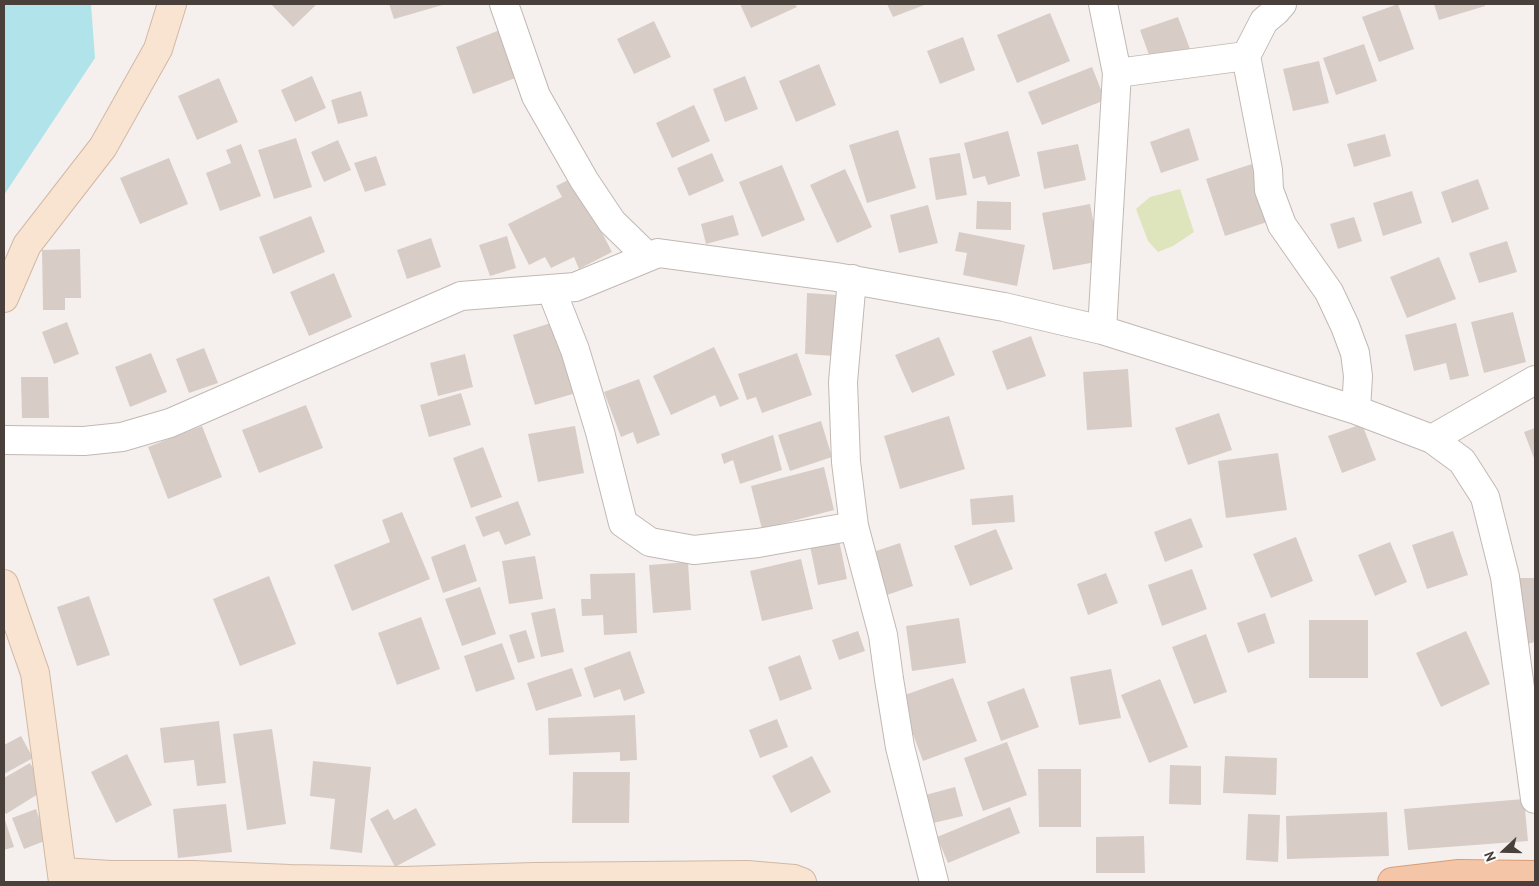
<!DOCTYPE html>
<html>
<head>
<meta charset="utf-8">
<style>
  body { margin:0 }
  #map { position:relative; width:1539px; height:886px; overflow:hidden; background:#f5f0ed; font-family:"PT Sans",sans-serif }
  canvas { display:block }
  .frame { position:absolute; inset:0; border:5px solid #493f3b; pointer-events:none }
  .north { position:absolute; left:1479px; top:826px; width:50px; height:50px; -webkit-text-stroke:4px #fff; paint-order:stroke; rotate:249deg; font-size:14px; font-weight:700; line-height:20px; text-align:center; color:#493f3b }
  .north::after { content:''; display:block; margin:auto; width:18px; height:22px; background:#493f3b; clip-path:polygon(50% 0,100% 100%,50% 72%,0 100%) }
</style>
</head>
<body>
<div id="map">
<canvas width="1539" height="886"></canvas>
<div class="frame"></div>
<div class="north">N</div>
</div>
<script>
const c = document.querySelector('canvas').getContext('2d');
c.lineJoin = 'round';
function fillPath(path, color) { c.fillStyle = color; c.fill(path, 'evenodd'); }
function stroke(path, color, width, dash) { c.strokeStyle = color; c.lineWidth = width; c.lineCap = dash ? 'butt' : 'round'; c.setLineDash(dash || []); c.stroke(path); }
fillPath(new Path2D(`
  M1180,189L1194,232L1173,246L1158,252L1148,241L1136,209L1150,197Z`), '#dee4bb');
fillPath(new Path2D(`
  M4,4H91L95,58L4,195Z`), '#b1e4ea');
fillPath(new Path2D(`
  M271,4H317L293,27Z
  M389,4H446L394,19Z
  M740,4H795L797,7L751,28Z
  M887,4H927L893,17Z
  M1398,4L1414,49L1379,62L1362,17Z
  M1434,4H1485V6L1439,20Z
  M1050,13L1070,61L1017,83L997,35Z
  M1178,17L1190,49L1152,63L1140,30Z
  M654,21L671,57L634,74L617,39Z
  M500,30L518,77L473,94L456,47Z
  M963,37L975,70L940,84L927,51Z
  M1364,44L1377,81L1336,95L1323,58Z
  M1319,61L1329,103L1293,111L1283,69Z
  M819,64L836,105L796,122L779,81Z
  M1092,67L1105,100L1042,125L1028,92Z
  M312,76L326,108L295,122L281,90Z
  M745,76L758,109L725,122L713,89Z
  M219,78L238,122L197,140L178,96Z
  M361,91L368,116L338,124L331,100Z
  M694,105L710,141L672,158L656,123Z
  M1189,128L1199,160L1161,173L1150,142Z
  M898,130L916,188L867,203L849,145Z
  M1008,131L1020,176L988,185L985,176L973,179L964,143Z
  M1385,134L1391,156L1354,167L1347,144Z
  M296,138L312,187L274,199L258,150Z
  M338,140L351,170L324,182L311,152Z
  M241,144L261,196L220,211L206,173L231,163L226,150Z
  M1078,144L1086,180L1044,189L1037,152Z
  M712,153L724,181L689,196L677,168Z
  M960,153L967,195L936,200L929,158Z
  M376,156L386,185L365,192L354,163Z
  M169,158L188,204L140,224L120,178Z
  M1252,164L1270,221L1225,236L1206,179Z
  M782,165L805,220L762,237L739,182Z
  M845,169L872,227L837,243L810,185Z
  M580,174L584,198L612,252L579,269L574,257L551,268L545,257L529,265L508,224L562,197L556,186Z
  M1478,179L1489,209L1452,223L1441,192Z
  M1412,191L1422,223L1383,236L1373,203Z
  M977,201L1011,202V230L976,229Z
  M1090,204L1101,261L1053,270L1042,213Z
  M928,205L938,243L899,253L890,215Z
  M733,215L739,235L706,244L701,224Z
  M311,216L325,252L273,274L259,237Z
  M1354,217L1362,241L1338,249L1330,224Z
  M959,232L1025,245L1017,286L963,275L967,253L955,251Z
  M507,236L516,268L490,276L479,245Z
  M431,238L441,267L407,279L397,250Z
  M1507,241L1517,272L1479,283L1469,253Z
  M80,249L81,298H65V310H43L42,250Z
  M1439,257L1456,299L1407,318L1390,277Z
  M334,273L352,317L309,336L290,292Z
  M807,293L837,295L834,356L805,354Z
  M1513,312L1526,362L1484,373L1471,322Z
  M67,322L79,354L54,364L42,332Z
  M554,322L576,393L535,405L513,335Z
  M1456,323L1469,376L1450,380L1446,363L1414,371L1405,335Z
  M1031,336L1046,376L1007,390L992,351Z
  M939,337L955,375L912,393L895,355Z
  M714,347L739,399L720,407L715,395L671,415L653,376Z
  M204,348L218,383L189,393L176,359Z
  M151,353L167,392L130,407L115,367Z
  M797,353L812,395L762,413L756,397L747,400L738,374Z
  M465,354L473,387L438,396L430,363Z
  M1128,369L1132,427L1087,430L1083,372Z
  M21,377H48L49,418H22Z
  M639,379L660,435L637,444L633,432L621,437L604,392Z
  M461,393L471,425L429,437L420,405Z
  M306,405L323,448L259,473L242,430Z
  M1219,413L1232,450L1188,465L1175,428Z
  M949,416L965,469L900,489L884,436Z
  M821,421L832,457L790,471L778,435Z
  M1362,424L1376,460L1342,473L1328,436Z
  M202,426L222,477L168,499L148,447Z
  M575,426L584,473L538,482L528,434Z
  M1535,428V461L1524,432Z
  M773,435L782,470L740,484L733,460L724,464L721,454Z
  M483,447L502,497L471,508L453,458Z
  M1278,453L1287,510L1226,518L1218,461Z
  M824,467L834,510L762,529L751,486Z
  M1013,495L1015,522L972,525L970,499Z
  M518,501L531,535L505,545L499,531L483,537L475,517Z
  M402,512L430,579L352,611L334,565L390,542L382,520Z
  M1191,518L1203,547L1165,562L1154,532Z
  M996,529L1013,569L970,586L954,546Z
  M1453,531L1468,575L1427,589L1412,545Z
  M1296,537L1313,581L1271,598L1253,554Z
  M839,540L847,579L818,585L810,546Z
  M1390,542L1407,582L1375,596L1358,555Z
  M900,543L913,586L884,596L870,553Z
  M465,544L477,581L443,593L431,557Z
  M535,556L543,599L509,604L502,561Z
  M801,559L813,609L762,621L750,571Z
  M688,562L691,610L653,613L649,565Z
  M1192,569L1207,609L1162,626L1148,585Z
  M635,573L637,633L604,635L603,615L582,616L581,599H591L590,574Z
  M1106,573L1118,603L1088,615L1077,584Z
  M269,576L296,644L240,666L213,599Z
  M1518,578H1535V642L1527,644Z
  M480,587L496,634L462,646L445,599Z
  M89,596L110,655L77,666L57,607Z
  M555,608L564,652L541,657L531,613Z
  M1265,613L1275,643L1248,653L1237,623Z
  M421,617L440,669L397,685L378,633Z
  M959,618L966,663L912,671L906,626Z
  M1309,620H1368V678H1309Z
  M526,630L535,658L518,663L509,635Z
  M858,631L865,651L839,660L832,640Z
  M1466,631L1490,684L1441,707L1416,653Z
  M1206,634L1227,692L1194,704L1172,647Z
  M502,643L515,679L476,692L464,656Z
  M630,651L645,693L624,701L620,689L594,698L584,668Z
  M800,655L812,689L780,701L768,667Z
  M572,668L582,696L536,711L527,683Z
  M1111,669L1121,718L1079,725L1070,677Z
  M953,678L977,741L923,761L899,697Z
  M1160,679L1188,747L1149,763L1121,695Z
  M1024,688L1039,727L1001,741L987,702Z
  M635,715L637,760L620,761V752L549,755L548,718Z
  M777,719L788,747L760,758L749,730Z
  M219,721L226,783L197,786L194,760L164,763L160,728Z
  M272,729L286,824L247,830L233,734Z
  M21,736L33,758L4,774V745Z
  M1007,742L1027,795L983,811L964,758Z
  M127,754L152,805L116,823L91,772Z
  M812,756L831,792L791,813L772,776Z
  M1225,756L1277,758L1276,795L1223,793Z
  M313,761L371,767L362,853L330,849L335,799L310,796Z
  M30,763L46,789L6,814L4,811V778Z
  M1170,765L1201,766V805L1169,804Z
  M1038,769H1081V827H1039Z
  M573,772H630L629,823H572Z
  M955,787L963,816L929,824L922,796Z
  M1524,799L1528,841L1408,850L1404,809Z
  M226,804L232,852L178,858L173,809Z
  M1010,807L1020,833L948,863L937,837Z
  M416,808L436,845L395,867L370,819L388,809L394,820Z
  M36,809L47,840L24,849L12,818Z
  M1387,812L1389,856L1287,859L1286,816Z
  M1248,814L1280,815L1278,862L1246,860Z
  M4,817L14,847L4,850Z
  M1144,836L1145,873H1096V837Z`), '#d8ccc6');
const street = new Path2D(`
  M504,4L536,96L584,180L612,222L648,257
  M1282,4L1276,11L1264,21L1246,56L1268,170L1269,190L1282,225L1329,292L1345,326L1355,353L1358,376L1356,410
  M1117,73L1246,56
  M852,279L843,382L846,462L854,526L883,635L889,679L900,747L934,882
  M551,289L575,350L600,432L623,523L650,542L694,550L758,543L854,526
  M1102,330L1117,73L1103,4
  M1432,439L1462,461L1485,497L1505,577L1535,799
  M4,440L84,441L122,437L170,423L461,296L575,287L658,253L836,277L1004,307L1102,330L1356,410L1432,439L1535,380`);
const secondary = new Path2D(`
  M4,298L27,245L103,147L158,49L172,4
  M4,584L35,673L63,882
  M62,872L111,875H194L290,879L403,881L534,877L747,875L794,879L802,882`);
const primary = new Path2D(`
  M1392,882L1459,874L1535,875`);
stroke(street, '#c2b8b3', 30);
stroke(secondary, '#d2b8a4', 30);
stroke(primary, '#d89d78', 30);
stroke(street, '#fff', 28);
stroke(secondary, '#f9e4d2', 28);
stroke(primary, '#f4c6a7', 28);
</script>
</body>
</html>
